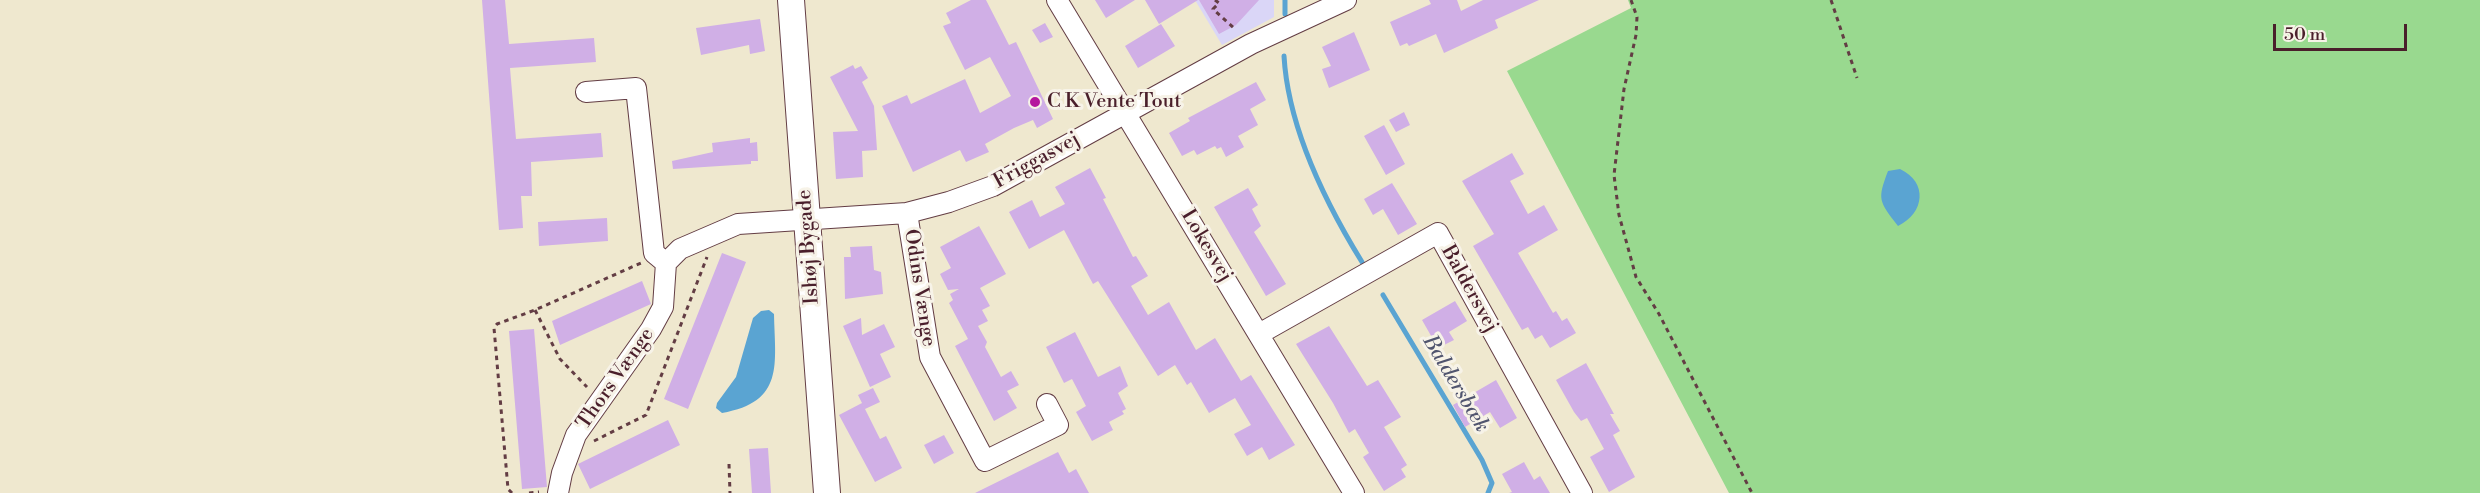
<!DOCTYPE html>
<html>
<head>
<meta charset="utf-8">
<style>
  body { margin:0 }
  #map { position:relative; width:2480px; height:493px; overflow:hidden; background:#efe8cf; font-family:"Libre Bodoni",serif }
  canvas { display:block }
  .scale { position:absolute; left:2273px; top:24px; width:134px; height:27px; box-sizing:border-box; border:3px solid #4a1f2b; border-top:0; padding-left:8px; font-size:18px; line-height:21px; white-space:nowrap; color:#4a1f2b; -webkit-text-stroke:4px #f7f3e8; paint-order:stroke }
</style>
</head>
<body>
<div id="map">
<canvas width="2480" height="493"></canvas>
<div class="scale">50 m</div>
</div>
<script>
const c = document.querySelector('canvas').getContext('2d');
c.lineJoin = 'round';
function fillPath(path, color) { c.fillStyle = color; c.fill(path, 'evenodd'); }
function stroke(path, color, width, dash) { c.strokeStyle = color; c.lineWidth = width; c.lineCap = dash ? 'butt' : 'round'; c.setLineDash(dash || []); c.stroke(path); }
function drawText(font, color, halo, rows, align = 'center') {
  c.font = font + ' "Libre Bodoni",serif'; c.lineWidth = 6; c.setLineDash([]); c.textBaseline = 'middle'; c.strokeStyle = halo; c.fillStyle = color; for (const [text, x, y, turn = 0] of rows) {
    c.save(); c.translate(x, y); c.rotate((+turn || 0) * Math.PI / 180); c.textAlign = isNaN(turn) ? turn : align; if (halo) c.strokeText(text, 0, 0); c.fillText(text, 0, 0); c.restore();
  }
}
fillPath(new Path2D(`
  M1195,0H1274V17L1222,45Z`), '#dad6f7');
fillPath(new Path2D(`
  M1628,0H2480V493H1729L1507,71L1631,8Z`), '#99d98f');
fillPath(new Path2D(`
  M1900,169C1928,182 1925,213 1898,226C1879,201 1877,200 1888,171Z
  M769,310L774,314C775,364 785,402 722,413L716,408L717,403L736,377L753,318L761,311Z`), '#5aa4d2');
stroke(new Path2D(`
  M1285,0V14
  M1284,56C1288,127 1325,202 1362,262
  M1383,295L1482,460L1492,483L1488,493`), '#5aa4d2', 5);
fillPath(new Path2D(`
  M482,0H505L509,44L594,38L596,62L510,68L516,139L601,133L603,157L531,162L532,196H521L523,228L499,230Z
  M971,0H986L1009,45L1016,42L1053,119L1037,128L1033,120L1014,128L985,144L989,152L966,162L960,150L913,172L882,106L907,95L911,104L965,79L980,113L1011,96L990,57L965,70L943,26L951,23L946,13Z
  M1095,0H1135L1106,18Z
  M1145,0H1198L1159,24Z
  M1199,0H1259L1236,25L1219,34Z
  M1429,0H1457L1461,11L1483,0H1539L1495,20L1498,28L1444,53L1436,34L1409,46L1407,43L1400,46L1390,22L1431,4Z
  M760,19L765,51L750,54L749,45L701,55L696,28Z
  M1045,23L1053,37L1040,43L1032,30Z
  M1161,24L1175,46L1138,68L1125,46Z
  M1354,32L1370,70L1329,88L1322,69L1331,66L1322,47Z
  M853,65L855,69L861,66L868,78L862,82L874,106L877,150L862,151L863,177L836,179L833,132L858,131L830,77Z
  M1256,82L1266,100L1250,109L1258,125L1238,136L1244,147L1226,157L1221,147L1217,149L1215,146L1197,155L1194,150L1182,156L1169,133L1190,121L1188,118Z
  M1404,112L1410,125L1396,132L1389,120Z
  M1384,125L1405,164L1386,175L1364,136Z
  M750,138V143L757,142L758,161H751V164L673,169L672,161L713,152L712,143Z
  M1512,153L1524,174L1510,181L1528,214L1544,205L1558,230L1518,253L1553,313L1556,311L1562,321L1567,318L1576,333L1550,348L1542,335L1535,339L1528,327L1522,330L1473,246L1494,234L1462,181Z
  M1090,168L1106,198L1103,199L1133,257L1136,256L1148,276L1131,286L1148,315L1169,302L1196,350L1215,338L1241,381L1251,375L1295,445L1269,460L1262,447L1247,456L1234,434L1251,425L1235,398L1209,413L1191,382L1187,385L1175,365L1158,376L1098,281L1093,284L1064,230L1029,249L1009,212L1032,200L1040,217L1065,204L1055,187Z
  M1392,183L1417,224L1398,235L1383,209L1373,215L1364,199Z
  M1248,188L1258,205L1252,209L1261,226L1254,232L1286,284L1266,296L1214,207Z
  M607,218L608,241L539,246L538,222Z
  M979,226L1006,274L980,288L990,306L982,310L988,321L978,326L987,342L985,347L1001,377L1011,371L1019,385L1007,391L1017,408L994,421L955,346L968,339L949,303L953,300L950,294L959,289L948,290L940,274L951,268L940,247Z
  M872,246L874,270L881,272L883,294L845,299L844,257H851L850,247Z
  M722,253L746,262L688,409L664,399Z
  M642,281L651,304L560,345L552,321Z
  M1455,301L1467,321L1449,332L1454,340L1438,348L1422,320Z
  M861,318L862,335L884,324L895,347L880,354L891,377L870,387L843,326Z
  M1329,326L1367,386L1378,380L1401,417L1384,427L1407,465L1401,469L1406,477L1384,491L1363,457L1369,453L1355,429L1349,433L1333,403L1296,344Z
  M534,329L547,487L522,489L509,331Z
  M1075,332L1098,377L1120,366L1128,386L1118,393L1126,409L1122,411L1124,414L1109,422L1113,430L1092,441L1076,412L1086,406L1072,379L1064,383L1046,347Z
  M1586,363L1614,414H1610L1620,431L1613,435L1635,477L1609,492L1590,457L1604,449L1587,418L1581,421L1574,412L1556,380Z
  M1496,380L1517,418L1500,428L1490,412L1465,427L1453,405Z
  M873,388L880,402L865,409L858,395Z
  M862,403L880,439L886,436L902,468L875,482L839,415Z
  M668,420L680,445L590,489L578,464Z
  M944,435L954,453L934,464L924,445Z
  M768,448L771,493H752L749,449Z
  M1058,452L1069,473L1076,469L1089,493H975Z
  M1524,462L1534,480L1540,476L1550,493H1509L1512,492L1502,474Z`), '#d0afe6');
const minor = new Path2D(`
  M1057,0L1354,493
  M586,92L636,88L654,253L666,263
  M907,213L930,357L985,461L1058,425L1047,404
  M1259,334L1438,233L1582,493
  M558,493L562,473L576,435L651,329L663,307L666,263L680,249L738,224L907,213L949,202L993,186L1251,44L1346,0`);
const tertiary = new Path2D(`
  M791,0L827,493`);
stroke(minor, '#633d44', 22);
stroke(tertiary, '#633d44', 28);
stroke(new Path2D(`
  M1215,0L1219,3L1213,9L1236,30
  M1631,0L1637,17L1636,35L1624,89L1614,175L1619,215L1636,277L1659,314L1752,493
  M1831,0L1857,78
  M535,310L560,359L587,387
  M594,441L646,415L707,257
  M729,464L730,493
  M512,493L508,489L494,328L497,324L535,310L641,263
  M529,493L539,492`), '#633d44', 3, [4.5, 4.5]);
stroke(minor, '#fff', 20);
stroke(tertiary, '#fff', 26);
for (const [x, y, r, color] of [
  [1035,102,6,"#b5179e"]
]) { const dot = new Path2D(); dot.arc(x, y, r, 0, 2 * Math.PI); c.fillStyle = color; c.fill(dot); stroke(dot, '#f7f3e8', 2); }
drawText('20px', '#4a1f2b', '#f7f3e8', [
  ["C K Vente Tout",1047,102]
], 'left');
drawText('20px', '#4a1f2b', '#f7f3e8', [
  ["Friggasvej",1037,161,-29],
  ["Lokesvej",1206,246,59],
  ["Ishøj Bygade",809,247,-94],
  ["Odins Vænge",919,288,81],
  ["Baldersvej",1469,289,61],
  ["Thors Vænge",616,379,-55]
]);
drawText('italic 21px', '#50546e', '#f7f3e8', [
  ["Baldersbæk",1455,384,59]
]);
</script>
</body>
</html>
